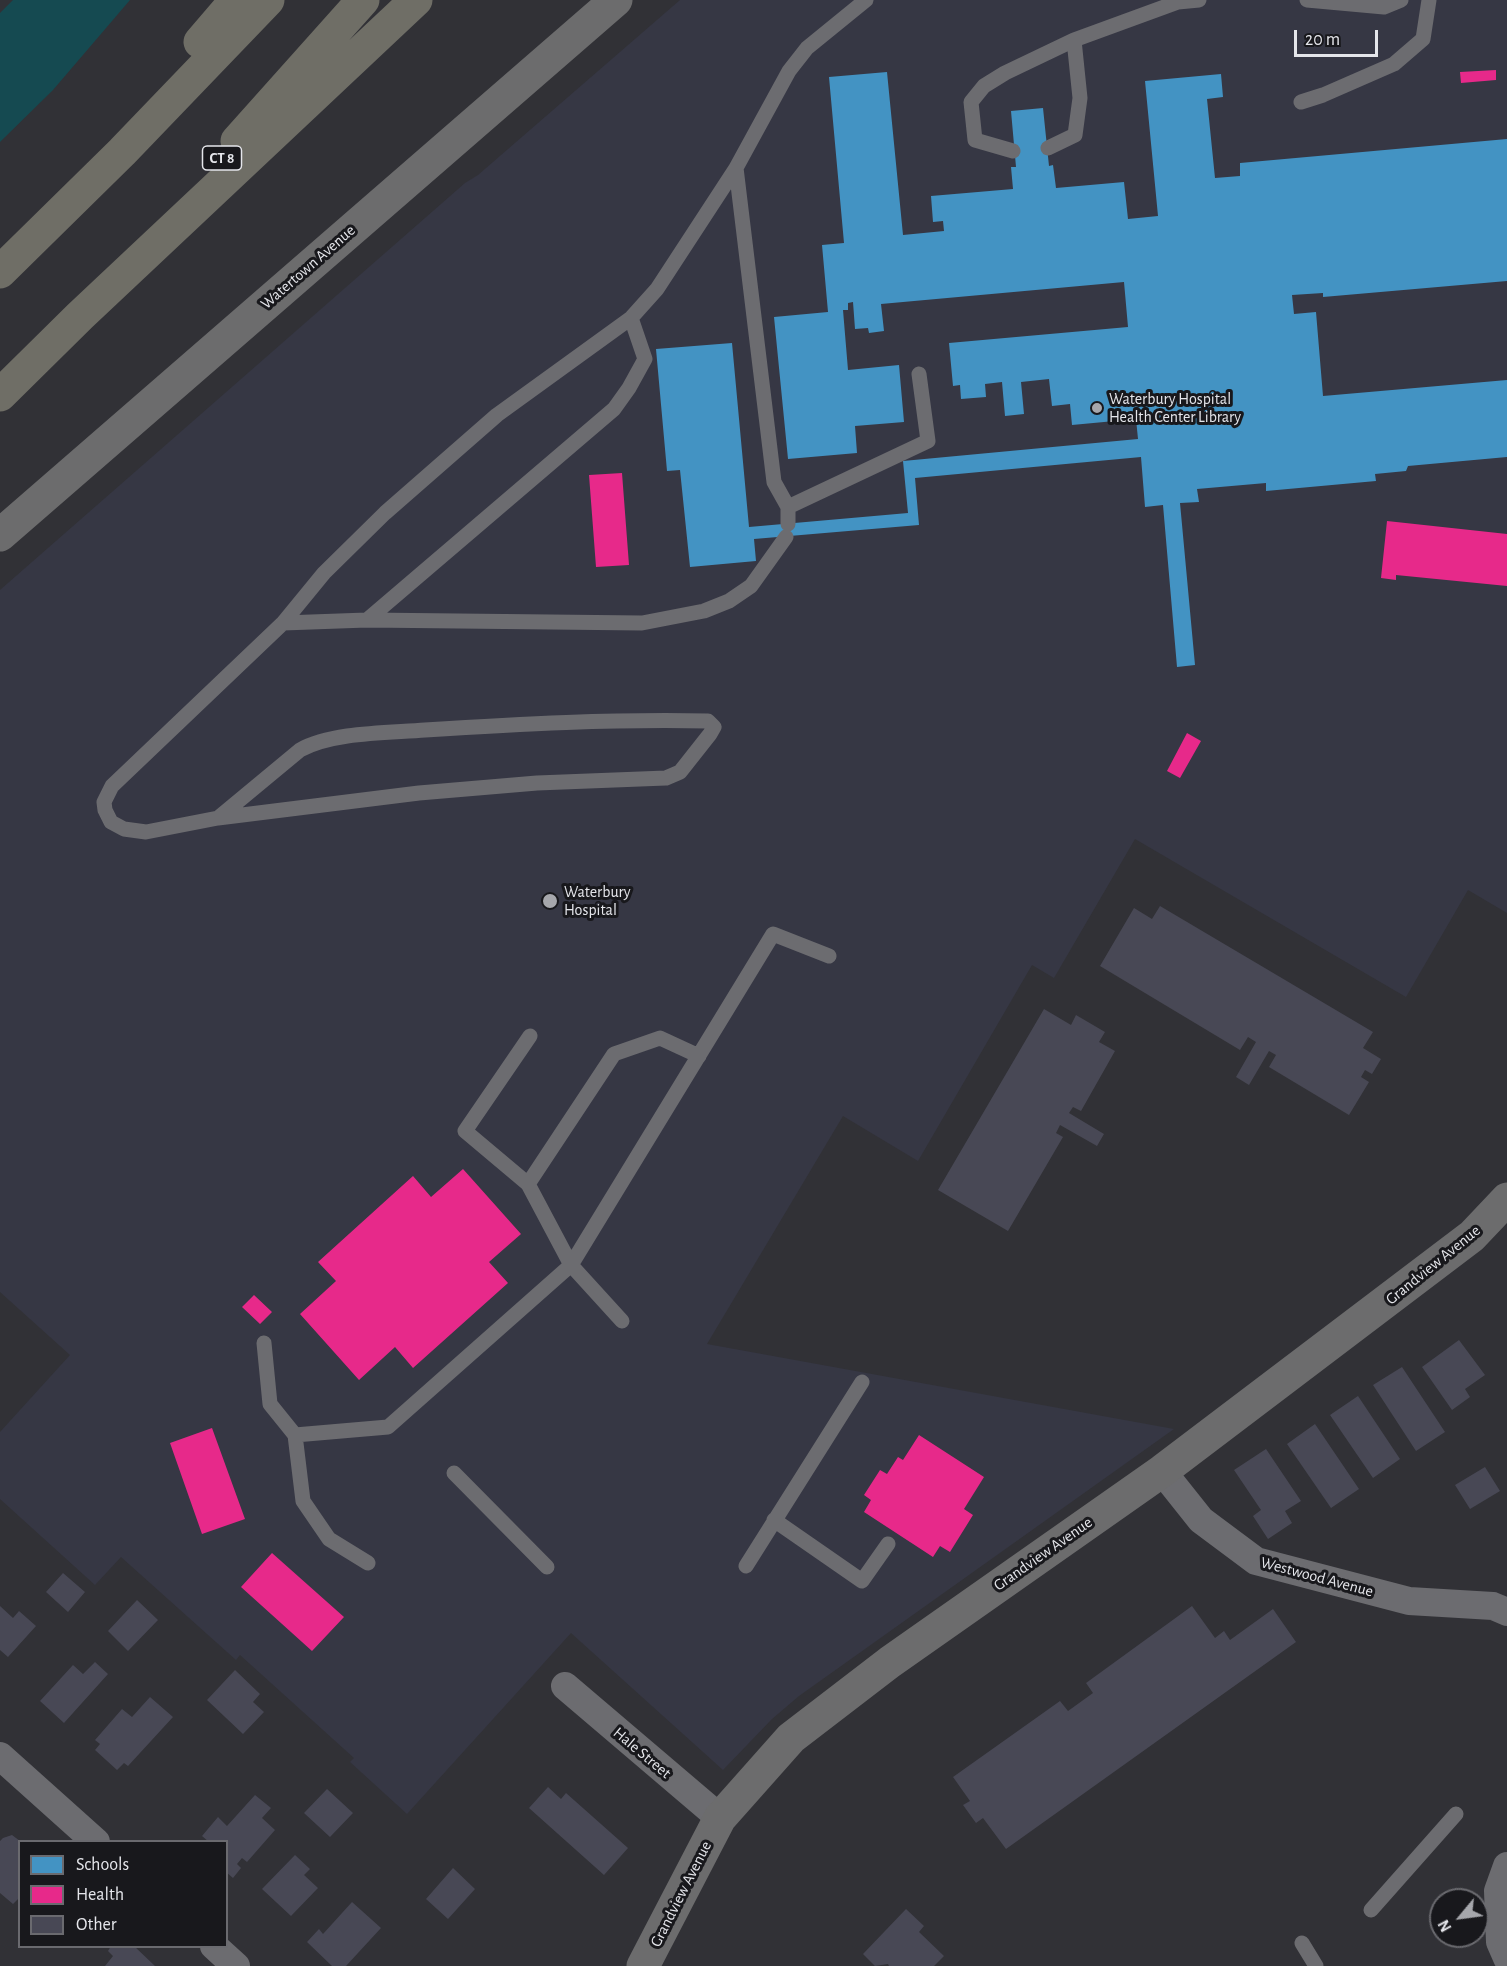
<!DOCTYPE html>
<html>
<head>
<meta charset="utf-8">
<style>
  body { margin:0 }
  #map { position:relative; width:1507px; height:1966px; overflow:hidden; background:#313136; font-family:"Alegreya Sans",sans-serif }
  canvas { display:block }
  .legend { position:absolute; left:18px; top:1840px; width:210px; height:108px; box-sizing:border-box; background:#18181c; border:2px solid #6a6a6f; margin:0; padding:8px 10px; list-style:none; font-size:18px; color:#e5e6eb }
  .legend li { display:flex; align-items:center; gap:12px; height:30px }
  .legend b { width:30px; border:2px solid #6a6a6f }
  .north { position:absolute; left:1429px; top:1888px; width:60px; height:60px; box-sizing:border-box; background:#18181c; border:2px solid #6a6a6f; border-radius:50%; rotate:241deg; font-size:16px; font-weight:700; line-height:24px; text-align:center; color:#e5e6eb }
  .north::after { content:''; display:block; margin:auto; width:21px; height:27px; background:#a6a7ac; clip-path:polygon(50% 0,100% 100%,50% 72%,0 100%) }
  .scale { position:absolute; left:1294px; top:30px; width:84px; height:27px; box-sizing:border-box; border:3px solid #e5e6eb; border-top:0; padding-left:8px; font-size:18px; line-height:21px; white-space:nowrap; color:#e5e6eb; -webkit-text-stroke:4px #18181c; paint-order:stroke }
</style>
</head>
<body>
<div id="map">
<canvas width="1507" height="1966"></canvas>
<ul class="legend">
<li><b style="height:16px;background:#4393c3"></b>Schools</li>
<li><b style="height:16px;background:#e7298a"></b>Health</li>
<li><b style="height:16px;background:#484855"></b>Other</li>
</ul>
<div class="north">N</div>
<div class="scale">20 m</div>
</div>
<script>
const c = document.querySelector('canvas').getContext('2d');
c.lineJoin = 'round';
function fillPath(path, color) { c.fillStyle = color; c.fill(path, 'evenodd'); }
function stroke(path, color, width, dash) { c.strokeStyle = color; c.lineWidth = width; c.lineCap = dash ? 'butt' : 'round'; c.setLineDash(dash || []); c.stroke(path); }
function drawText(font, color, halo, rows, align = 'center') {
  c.font = font + ' "Alegreya Sans",sans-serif'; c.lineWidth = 6; c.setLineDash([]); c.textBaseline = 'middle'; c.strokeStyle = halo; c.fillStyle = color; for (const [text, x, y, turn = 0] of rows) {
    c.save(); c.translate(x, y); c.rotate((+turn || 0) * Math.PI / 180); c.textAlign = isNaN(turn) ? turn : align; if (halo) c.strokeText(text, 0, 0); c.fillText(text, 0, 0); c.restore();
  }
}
fillPath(new Path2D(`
  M680,0H1507V913L1468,890L1406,997L1135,839L1054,978L1032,965L918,1161L843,1116L707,1344L1174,1429L799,1696L772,1719L723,1770L571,1633L407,1814L350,1762L354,1758L240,1655L236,1660L121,1557L95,1585L0,1499V1432L70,1355L0,1292V590L465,183L478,175Z`), '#363744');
fillPath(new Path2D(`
  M13,0H130L53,90L0,142V13Z`), '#154a51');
fillPath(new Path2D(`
  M887,72L903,235L944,231L943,221L933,222L931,196L1013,189L1011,167H1016L1011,111L1043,108L1049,166L1053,165L1056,188L1124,182L1128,219L1158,216L1145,81L1221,74L1223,97L1207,99L1215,178L1240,176V163L1507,139V281L1323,297V293L1292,295L1294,314L1316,312L1323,396L1507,380V457L1408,466L1406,471L1375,474L1376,481L1266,491V483L1197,489L1199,502L1180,503L1195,665L1177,667L1163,505L1145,507L1141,457L915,478L919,525L754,539L756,561L690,567L680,470L667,471L656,349L732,343L749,527L908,513L903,461L1138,439L1136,419L1072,425L1070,404L1052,406L1049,379L1021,382L1024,414L1005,416L1002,382L985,384L986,397L961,399L960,385L953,386L949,343L1128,327L1124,282L881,304L884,331L869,333L868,328L855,329L853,302L848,303V310H843L848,370L899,365L904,422L855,426L857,453L788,459L774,317L828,312L822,245L844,243L829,77Z`), '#4393c3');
fillPath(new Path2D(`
  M1496,70V80L1461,83L1460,72Z
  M622,473L629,565L596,567L589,475Z
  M1387,521L1507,534V586L1396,575V580L1381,578Z
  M1187,733L1201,741L1180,778L1167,771Z
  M463,1169L521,1234L489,1262L508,1283L413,1368L395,1347L359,1380L300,1314L336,1281L318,1262L413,1176L431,1197Z
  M254,1295L272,1312L260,1324L242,1307Z
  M212,1428L245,1519L202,1534L170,1443Z
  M919,1435L984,1477L964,1509L973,1515L950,1552L940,1546L933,1557L864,1512L871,1500L864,1495L880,1470L887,1474L898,1457L903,1460Z
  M272,1553L344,1617L312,1651L241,1587Z`), '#e7298a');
fillPath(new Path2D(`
  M1160,906L1373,1032L1363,1048L1381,1059L1372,1074L1365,1070L1361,1077L1369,1082L1349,1115L1269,1067L1276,1055L1269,1051L1249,1085L1236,1077L1256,1042L1248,1037L1240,1050L1100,966L1134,908L1152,919Z
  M1044,1009L1071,1025L1076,1015L1105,1032L1099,1042L1115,1051L1081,1111L1073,1107L1069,1113L1104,1134L1097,1146L1060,1125L1056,1133L1063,1137L1008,1231L938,1190Z
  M1459,1340L1485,1375L1465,1389L1470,1397L1452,1410L1422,1367Z
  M1402,1367L1445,1432L1416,1451L1373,1385Z
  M1358,1396L1400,1459L1373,1478L1330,1415Z
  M1315,1424L1359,1489L1331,1508L1287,1444Z
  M1266,1449L1301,1501L1285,1511L1292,1523L1268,1539L1253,1516L1261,1510L1234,1470Z
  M1485,1467L1500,1491L1470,1509L1455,1485Z
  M63,1573L85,1592L68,1612L46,1592Z
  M137,1600L158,1620L128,1651L108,1631Z
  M0,1606L13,1618L19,1611L36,1626L8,1657L0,1650Z
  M1192,1606L1215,1638L1224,1631L1230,1640L1273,1609L1296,1642L1006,1849L983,1818L976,1823L963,1805L970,1801L953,1777L1060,1701L1068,1711L1093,1693L1086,1683Z
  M95,1662L108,1674L64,1723L40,1701L73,1665L83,1674Z
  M235,1670L260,1694L253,1702L264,1712L243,1734L207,1700Z
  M150,1697L173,1717L128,1766L124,1763L117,1770L95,1750L100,1744L95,1740L122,1709L132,1717Z
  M548,1787L561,1799L566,1793L628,1848L604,1875L529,1808Z
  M327,1789L353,1813L330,1837L304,1813Z
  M255,1795L271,1808L262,1818L275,1830L247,1862L242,1858L237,1864L241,1868L233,1878L226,1872V1842H209L202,1836L218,1817L227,1826Z
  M12,1835L20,1841V1897L13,1904L0,1893V1841L3,1838Z
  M295,1855L310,1869L304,1875L318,1888L291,1916L262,1889Z
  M453,1868L475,1889L448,1919L426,1899Z
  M352,1902L381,1928L346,1966H332L307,1942L319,1929L323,1934Z
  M906,1909L924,1926L919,1932L944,1956L934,1966H889L888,1964L875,1966L863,1954Z
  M111,1946H134L155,1966H105L113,1956L108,1951Z`), '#484855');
stroke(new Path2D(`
  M1307,0L1384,7L1401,0
  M1074,40L1178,2L1199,0
  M1301,102L1323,95L1394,64L1423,39L1429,0
  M1013,151L975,140L971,102L984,86L1005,73L1074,40L1080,98L1075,135L1048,148
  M736,168L774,482L788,507
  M788,524V507L928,441L919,374
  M367,620L614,409L629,388L645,359L631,318
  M283,623L367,620L642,623L704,611L729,601L751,586L786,537
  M218,818L300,750C332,732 388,733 425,730C519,724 613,719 708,721L714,727L710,734L680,772L666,778L537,783L419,793L218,818L146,832L124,829L111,822L105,810L104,802L112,786L283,623L324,573L385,513L497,415L631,318L657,289L736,168L789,71L807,48L866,0
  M530,1036L465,1131L528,1184L571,1265L622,1321
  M528,1184L614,1054L660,1038L699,1056
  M264,1343L270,1404L295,1435
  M454,1473L547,1567
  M774,1520L862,1581L888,1544
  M368,1563L329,1539L303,1501L295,1435L388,1427L571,1265L773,934L829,956
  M746,1566L862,1382
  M1371,1910L1456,1814
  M1302,1943L1316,1966`), '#6c6c70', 15);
stroke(new Path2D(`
  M1162,1471L1201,1520L1256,1561L1409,1601L1493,1606L1507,1612
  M565,1686L720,1818
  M0,1756L96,1842
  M1507,1866L1498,1891L1500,1942L1507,1958
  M214,1946L236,1966`), '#6c6c70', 28);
stroke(new Path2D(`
  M0,535L616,0
  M643,1966L720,1818L791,1738L890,1662L1162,1471L1472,1236L1507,1199`), '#6c6c6d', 33);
stroke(new Path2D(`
  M200,42L236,0
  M237,141L363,0
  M0,272L122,152L268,0
  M0,395L80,316L416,0`), '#6f6e66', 33);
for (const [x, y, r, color] of [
  [1097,408,6,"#a6a7ac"],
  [550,901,8,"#a6a7ac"]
]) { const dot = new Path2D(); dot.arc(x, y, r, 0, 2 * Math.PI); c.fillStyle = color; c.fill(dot); stroke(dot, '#18181c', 2); }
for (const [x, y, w] of [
  [222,158,39]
]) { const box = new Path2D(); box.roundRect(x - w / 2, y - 12, w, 24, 4.5); c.fillStyle = '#18181c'; c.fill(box); stroke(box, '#e5e6eb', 1.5); }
drawText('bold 15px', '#e5e6eb', null, [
  ["CT 8",222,158]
]);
drawText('16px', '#e5e6eb', '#18181c', [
  ["Watertown Avenue",308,267,-41],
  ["Grandview Avenue",1433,1265,-39],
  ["Grandview Avenue",1043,1554,-35],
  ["Westwood Avenue",1317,1577,15],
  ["Hale Street",642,1753,40],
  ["Grandview Avenue",681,1894,-63]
]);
drawText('16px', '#e5e6eb', '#18181c', [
  ["Waterbury Hospital",1109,399],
  ["Health Center Library",1109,417],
  ["Waterbury",564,892],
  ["Hospital",564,910]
], 'left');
</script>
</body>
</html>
